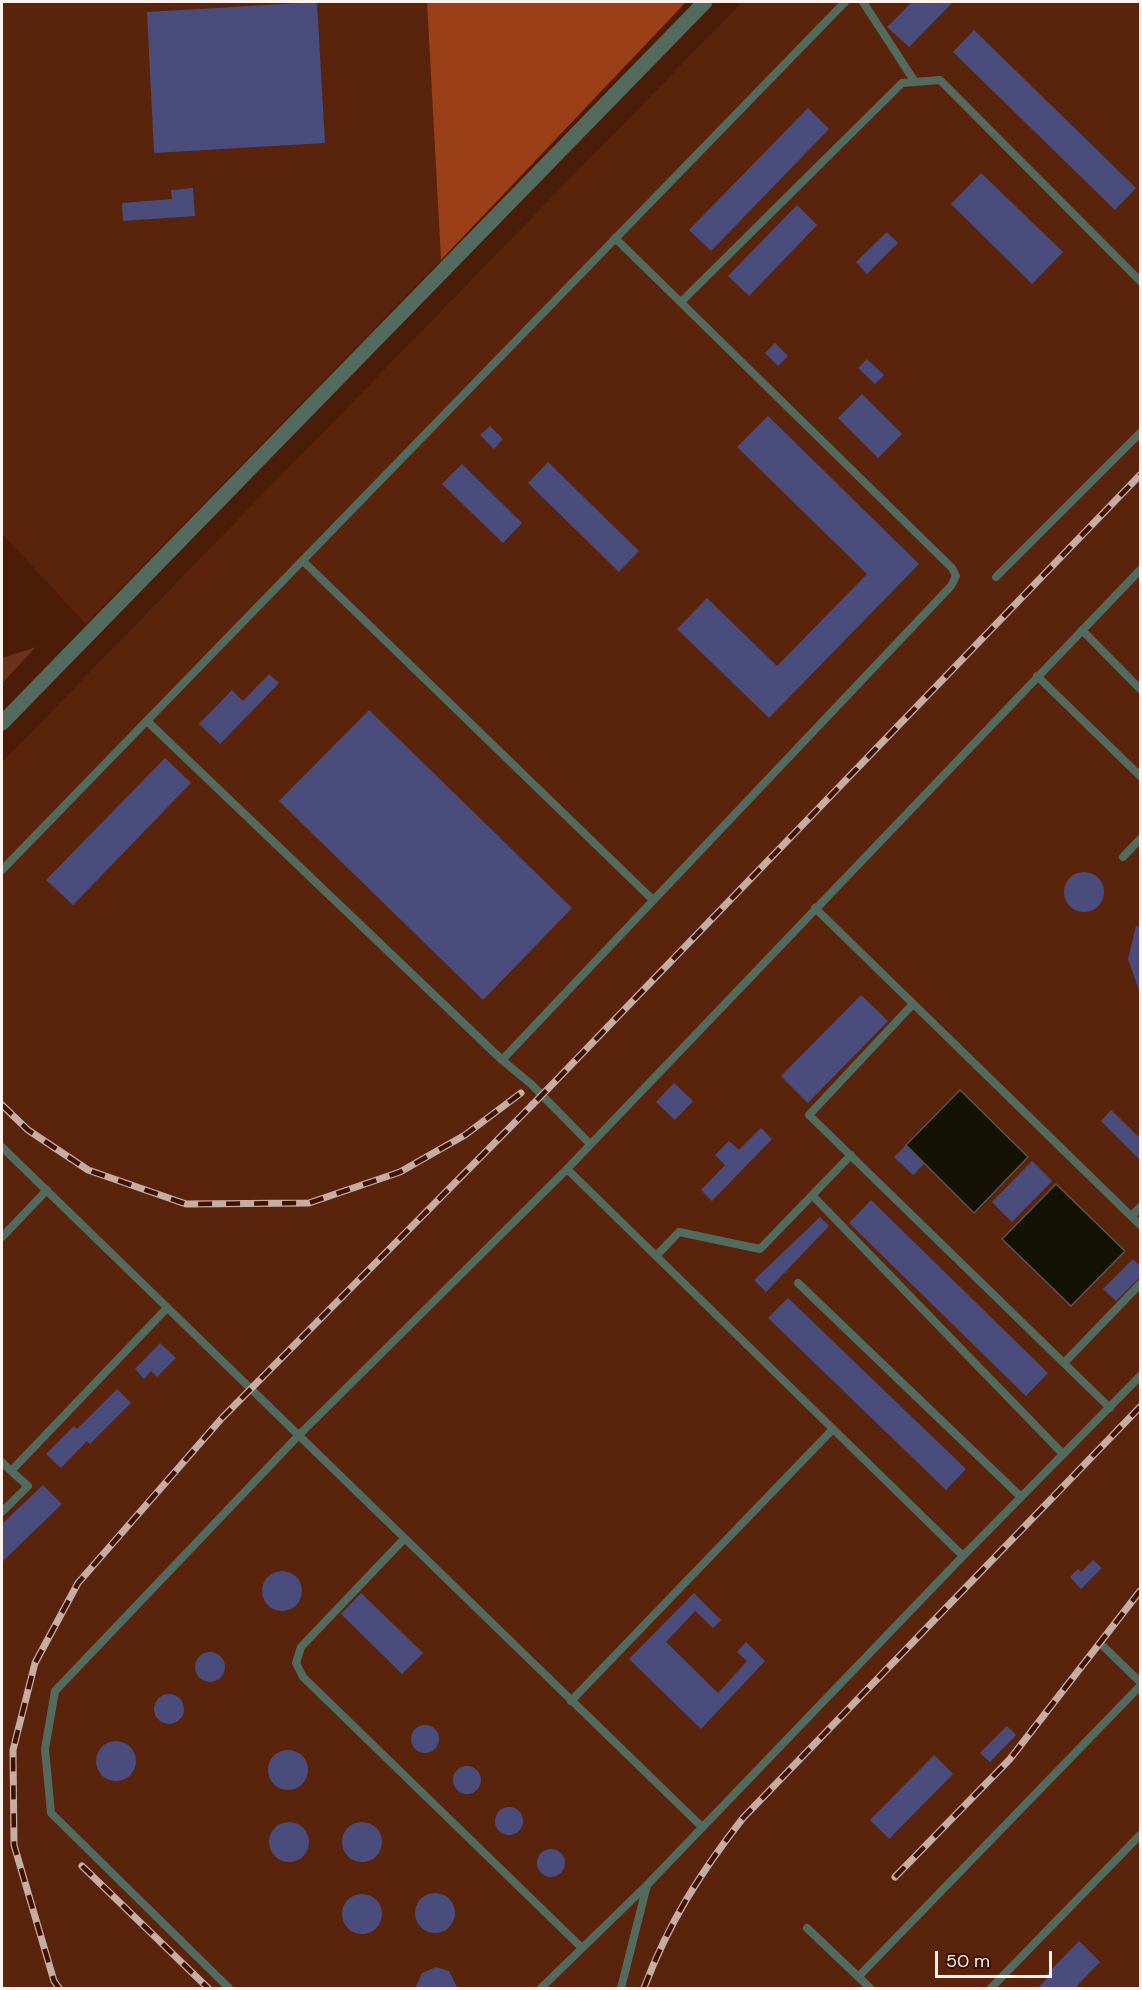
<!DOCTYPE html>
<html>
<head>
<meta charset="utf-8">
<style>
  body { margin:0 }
  #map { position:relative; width:1142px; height:1990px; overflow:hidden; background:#4b1c08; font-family:"DM Sans",sans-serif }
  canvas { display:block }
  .frame { position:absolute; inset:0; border:3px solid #fff2ed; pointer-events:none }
  .scale { position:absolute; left:935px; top:1951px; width:117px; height:27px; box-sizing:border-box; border:3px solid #fff2ed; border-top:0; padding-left:8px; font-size:18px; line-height:21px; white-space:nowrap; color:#fff2ed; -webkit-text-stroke:4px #401100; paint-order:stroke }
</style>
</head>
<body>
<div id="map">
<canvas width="1142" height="1990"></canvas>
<div class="frame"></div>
<div class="scale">50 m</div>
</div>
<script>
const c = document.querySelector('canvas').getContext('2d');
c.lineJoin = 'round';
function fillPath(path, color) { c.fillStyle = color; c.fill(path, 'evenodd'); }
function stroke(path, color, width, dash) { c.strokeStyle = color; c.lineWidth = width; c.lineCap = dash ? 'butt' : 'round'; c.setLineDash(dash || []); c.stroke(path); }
fillPath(new Path2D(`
  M2,2H427L441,260L86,624L2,534Z
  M742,2H1140V1988H2V762Z`), '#5a230c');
fillPath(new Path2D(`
  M36,647L2,683V658Z`), '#6b321b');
fillPath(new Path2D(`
  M427,2H686L441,260Z`), '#9b3f19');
const water = new Path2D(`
  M960,1090L1028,1157L974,1213L906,1145Z
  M1056,1184L1125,1251L1071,1306L1002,1239Z`);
fillPath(water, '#141204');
stroke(water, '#5a554a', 1.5);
fillPath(new Path2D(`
  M317,2L325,143L154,153L147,12Z
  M912,2H953L909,47L887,27Z
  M974,30L1136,188L1115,210L953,52Z
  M808,108L829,129L711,251L689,230Z
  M981,173L1063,252L1032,284L951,204Z
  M193,188L195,216L123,221L122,203L172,199L171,190Z
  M797,205L817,225L749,296L728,276Z
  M887,232L898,243L867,274L856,262Z
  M775,343L788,356L778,366L765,353Z
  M867,359L884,375L875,384L858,368Z
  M862,394L902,434L878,458L838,418Z
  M768,416L919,564L769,718L677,629L707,598L777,666L867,574L737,447Z
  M490,426L503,439L494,449L480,435Z
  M548,462L639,551L619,572L528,483Z
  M462,464L522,523L503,543L442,484Z
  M269,674L279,683L220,744L199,724L232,690L243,701Z
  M369,710L572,908L483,1000L279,801Z
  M165,758L191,783L73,905L46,880Z
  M1064 892a20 20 0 1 1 40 0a20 20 0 1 1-40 0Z
  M1136,926L1140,927V993L1128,959Z
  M861,995L888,1021L808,1103L781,1076Z
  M674,1083L693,1101L675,1120L656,1102Z
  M1111,1110L1140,1138V1160L1101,1121Z
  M761,1128L772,1139L712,1201L701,1190L725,1165L715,1155L729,1141L739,1150Z
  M906,1145L924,1164L913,1175L894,1157Z
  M1032,1161L1052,1181L1012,1222L992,1202Z
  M871,1200L1048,1373L1026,1396L849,1223Z
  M820,1217L829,1226L766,1292L754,1280Z
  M1133,1259L1140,1266V1277L1116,1301L1103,1289Z
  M788,1298L966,1469L946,1490L768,1318Z
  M160,1343L176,1358L157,1377L151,1371L144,1379L135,1369Z
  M117,1389L131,1403L90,1444L87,1441L61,1468L46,1454L74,1426L77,1429Z
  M43,1485L62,1504L2,1562V1524Z
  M1093,1560L1102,1568L1081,1589L1070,1577L1078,1569L1081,1572Z
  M262 1591a20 20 0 1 1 40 0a20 20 0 1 1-40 0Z
  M361,1593L423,1653L402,1674L341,1614Z
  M694,1593L721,1620L713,1628L695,1611L666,1642L718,1693L747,1661L737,1652L746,1642L765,1661L701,1729L629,1659Z
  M195 1667a15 15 0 1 1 30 0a15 15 0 1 1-30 0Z
  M154 1709a15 15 0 1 1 30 0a15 15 0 1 1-30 0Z
  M411 1739a14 14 0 1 1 28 0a14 14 0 1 1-28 0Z
  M1007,1726L1016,1735L990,1762L980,1753Z
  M96 1761a20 20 0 1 1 40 0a20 20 0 1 1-40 0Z
  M268 1770a20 20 0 1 1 40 0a20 20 0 1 1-40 0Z
  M934,1755L953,1774L889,1839L870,1820Z
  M453 1780a14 14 0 1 1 28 0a14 14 0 1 1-28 0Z
  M495 1821a14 14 0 1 1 28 0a14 14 0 1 1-28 0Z
  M269 1842a20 20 0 1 1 40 0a20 20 0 1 1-40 0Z
  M342 1842a20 20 0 1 1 40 0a20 20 0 1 1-40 0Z
  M537 1863a14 14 0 1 1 28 0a14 14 0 1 1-28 0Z
  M415 1913a20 20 0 1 1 40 0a20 20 0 1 1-40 0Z
  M342 1914a20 20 0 1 1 40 0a20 20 0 1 1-40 0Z
  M1079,1941L1100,1962L1074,1989H1037L1048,1977L1046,1975Z
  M436,1967L449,1971L458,1989H415L422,1973Z`), '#4a4c7c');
stroke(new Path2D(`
  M863,2L915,82
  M681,302L902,83L940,80L1140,281
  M303,561L652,899
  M996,577L1140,433
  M1082,630L1140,689
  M1037,676L1140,776
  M148,722L502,1060L531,1084L590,1144
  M1123,857L1140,839
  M2,870L845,2
  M815,908L1140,1225
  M913,1004L809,1115L1110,1408
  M502,1060L951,586L956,576L952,568L615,238
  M2,1147L702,1827
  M567,1169L963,1556
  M812,1195L1063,1454
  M1132,1216L1140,1207
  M2,1237L47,1190
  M656,1256L679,1232L760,1249L851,1155
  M798,1283L1021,1497
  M1064,1363L1140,1284
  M2,1462L11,1471L167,1308
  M2,1512L28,1486L11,1471
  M404,1539L301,1647L296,1663L303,1677L582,1948
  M1104,1647L1140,1682
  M571,1701L833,1429
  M807,1928L870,1988
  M858,1977L1140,1686
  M229,1988L51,1813L45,1749L55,1691L299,1435L567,1169L1140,570
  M541,1988L645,1887
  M621,1988L647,1885L963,1556L1140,1376
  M991,1988L1140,1835`), '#536b5e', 8);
stroke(new Path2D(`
  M2,723L705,2`), '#536b5e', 15);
const rail = new Path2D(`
  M2,1105L28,1130L88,1170L186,1204L309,1203L400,1172L465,1135L521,1093
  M82,1866L208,1988
  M895,1877L1010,1759L1140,1591
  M59,1988L54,1981L14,1845L13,1750L35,1663L78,1583L222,1418L542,1095L1140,475
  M644,1988C669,1922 700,1873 743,1818L1140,1407`);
stroke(rail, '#c5ada3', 7);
stroke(rail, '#401100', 4.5, [14]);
</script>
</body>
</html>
